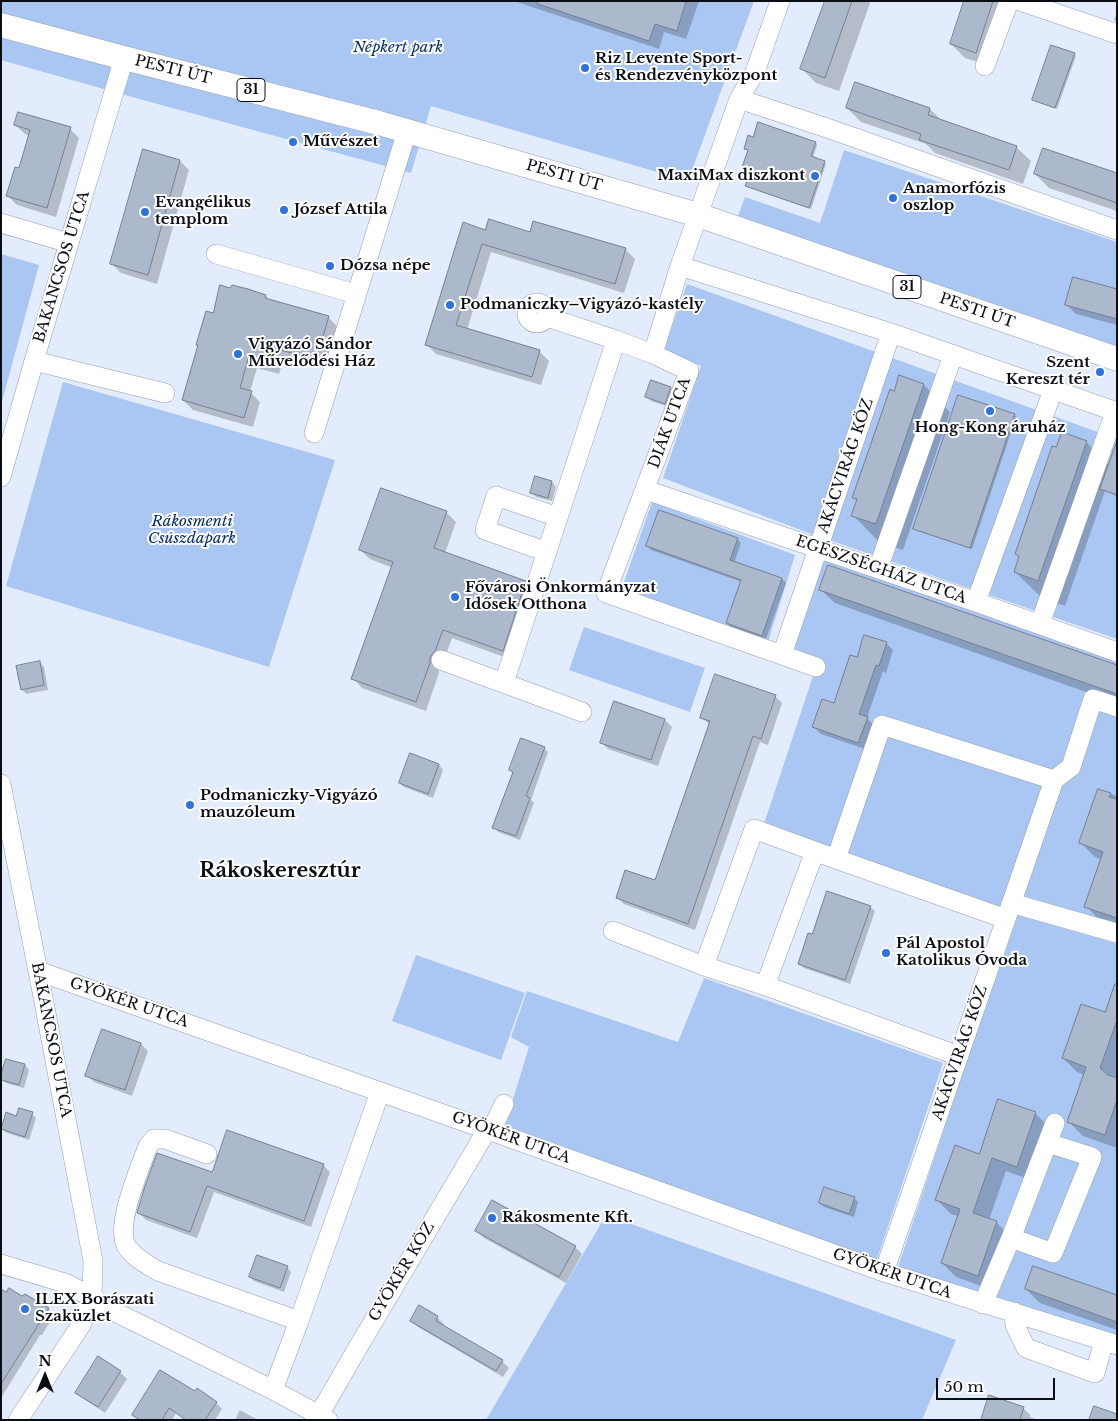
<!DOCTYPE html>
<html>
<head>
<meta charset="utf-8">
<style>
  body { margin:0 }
  #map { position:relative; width:1118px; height:1421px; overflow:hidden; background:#e2ecfc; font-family:"Libre Baskerville",serif }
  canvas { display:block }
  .frame { position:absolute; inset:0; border:2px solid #0a0e14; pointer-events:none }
  .north { position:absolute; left:20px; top:1351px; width:50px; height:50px; -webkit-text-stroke:4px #fff; paint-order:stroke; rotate:0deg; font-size:14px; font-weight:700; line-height:20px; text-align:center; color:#0a0e14 }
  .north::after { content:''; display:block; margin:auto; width:18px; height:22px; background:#0a0e14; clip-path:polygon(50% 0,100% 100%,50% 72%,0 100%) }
  .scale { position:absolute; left:936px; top:1378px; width:119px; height:22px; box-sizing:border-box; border:2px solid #0a0e14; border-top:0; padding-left:6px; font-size:15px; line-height:18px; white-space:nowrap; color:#0a0e14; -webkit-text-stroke:4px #fff; paint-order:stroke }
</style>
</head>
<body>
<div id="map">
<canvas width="1118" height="1421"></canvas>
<div class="frame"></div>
<div class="north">N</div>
<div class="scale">50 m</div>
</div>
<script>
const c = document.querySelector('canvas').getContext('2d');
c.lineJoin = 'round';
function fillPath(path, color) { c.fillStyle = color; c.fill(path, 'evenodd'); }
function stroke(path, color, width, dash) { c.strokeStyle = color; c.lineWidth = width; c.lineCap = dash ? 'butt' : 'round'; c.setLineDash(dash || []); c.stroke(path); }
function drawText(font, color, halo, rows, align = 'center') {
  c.font = font + ' "Libre Baskerville",serif'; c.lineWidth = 4; c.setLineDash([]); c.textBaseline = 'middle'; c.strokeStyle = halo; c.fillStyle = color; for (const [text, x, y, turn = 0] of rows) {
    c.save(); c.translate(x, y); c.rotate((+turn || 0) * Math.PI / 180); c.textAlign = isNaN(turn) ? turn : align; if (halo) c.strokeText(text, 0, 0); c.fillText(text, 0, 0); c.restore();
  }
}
fillPath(new Path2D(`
  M1,1H754L688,181L431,106L411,173L132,97L1,60Z
  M844,150L1117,242V346L738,216L745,197L820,223Z
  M1,254L39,265L1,405Z
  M687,284L1117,439V639L806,532L663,478L701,366L664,350Z
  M63,382L335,460L269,667L6,586Z
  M652,502L795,555L768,642L622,588Z
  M824,559L1117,662V1336L898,1267L963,1072L1017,918L764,824L819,658L791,649Z
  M584,627L705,668L690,712L569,670Z
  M416,955L525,993L501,1060L392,1021Z
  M704,978L943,1063L876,1262L505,1125L529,1047L511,1037L527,991L678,1042Z
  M606,1215L956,1340L922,1420H486Z`), '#aac6f2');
fillPath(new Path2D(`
  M514,1H699L686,39L664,32L659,49Z
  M826,1H868L870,3L839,91L816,83L802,69Z
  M965,1H1012L990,66L965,58L951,44Z
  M1117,12V22L1114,20Z
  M1074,54L1076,56L1057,109L1035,101L1033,99Z
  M856,83L930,109L942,121L1016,147L1031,161L1023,184L935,153L926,144L861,122L847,108Z
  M15,125L70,129L79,138L56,217L17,205L8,196L19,170L30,136L25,134Z
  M754,138L816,143L817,145L813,158L826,164L811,209L748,187L746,185L749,179L741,175L749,151L745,148Z
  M180,161L189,170L157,284L121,273L112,264Z
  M1035,174L1117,175V213L1114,210L1049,188Z
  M486,231L531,234L625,249L635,259L624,293L491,252L467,330L539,351L549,361L541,385L436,354L426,344Z
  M232,286L266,296L271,301L328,317L338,327L326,369L284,357L279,374L257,368L250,392L260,402L253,427L193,410L183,400L199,346L197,344L213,314L231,290Z
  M1117,290V325L1076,314L1067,305Z
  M900,377L924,385L950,412L903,550L879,542L853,515L858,501L854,497Z
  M670,388L675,393L669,407L651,401L646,396Z
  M1014,415L1016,417L972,549L917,530L915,528Z
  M1086,442L1109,465L1117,456V496L1105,491L1065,606L1042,598L1015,572L1020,558L1016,554L1057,449Z
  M552,482L556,487L552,501L536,497L531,492Z
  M446,512L456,522L445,553L525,582L534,591L512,660L452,638L444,660L439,666V673L426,711L362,688L353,678L393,568L370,559L360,550Z
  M737,539L741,543L734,563L782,579L786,583L766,639L731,627L727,623L742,582L651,550L647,546Z
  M820,589L1117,667V703L835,603Z
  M886,643L893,650L886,673L883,671L867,718L874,725L865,749L821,734L814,727L834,705L857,659Z
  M39,662L44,667L48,690L26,694L22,689Z
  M775,696L782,703L768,745L760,742L695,930L624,904L617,897L656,882L710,725L701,717Z
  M665,720L672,727L658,766L608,749L601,742Z
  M544,748L548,752L531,800L534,803L520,840L498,832L494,827L514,773L511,770Z
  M439,765L443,770L433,798L404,787L400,783Z
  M1099,790L1117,796V926L1100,921L1086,906L1102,860L1095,857L1081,843Z
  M870,907L875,911L850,984L804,968L799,964L813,936Z
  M1117,982V1074L1115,1079H1117V1148L1083,1136L1069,1122L1085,1075L1077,1072L1063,1058L1106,1014Z
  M141,1044L148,1051L132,1096L94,1082L87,1075Z
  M7,1060L25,1065L29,1070L24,1088L6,1083L1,1079Z
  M1035,1113L1049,1127L1031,1180L1006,1171L989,1220L996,1222L1011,1237L992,1290L956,1277L942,1263L958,1216L951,1214L937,1200L980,1155Z
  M32,1114L36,1118L29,1140L7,1133L2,1129Z
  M323,1165L330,1172L311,1227L214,1192L197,1238L146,1220L139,1213L213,1174Z
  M854,1198L858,1202L854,1217L824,1207L820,1203Z
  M493,1202L575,1247L582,1254L566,1283L484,1238L477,1231Z
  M287,1267L291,1272L284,1292L254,1281L250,1277Z
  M1026,1289L1117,1296V1330L1040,1303Z
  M7,1293L22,1297L48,1309L54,1315L42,1335H40L1,1398V1323Z
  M437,1317L444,1324L443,1326L502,1361L509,1368L503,1377L418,1327L411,1320Z
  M120,1372L127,1379L105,1413L84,1399L77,1392Z
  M197,1390L216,1403L222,1409L215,1420H185L176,1413L172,1420H139L134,1415L195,1393Z
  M1023,1408L1030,1415V1417L1038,1420H982Z
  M240,1410L258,1420H235Z`), '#0003');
const building = new Path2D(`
  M538,1H686L677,31L655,24L649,41L538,4Z
  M825,1H852L825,78L800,69Z
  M964,1H993L976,53L950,44Z
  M1051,45L1075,53L1055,108L1032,100Z
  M855,82L930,108L928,115L1017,146L1009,170L919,140L921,134L846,108Z
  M18,112L71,127L47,208L6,196L15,167L19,168L30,130L14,125Z
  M758,122L816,142L811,156L825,161L809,208L745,186L748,179L739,176L748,150L744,149L748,135L753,137Z
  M1043,148L1117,173V203L1034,174Z
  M143,149L180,160L148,275L110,264Z
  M489,219L530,232L533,221L626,248L615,284L482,244L456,325L540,350L532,377L425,345L463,222L485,230Z
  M1073,277L1117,289V319L1065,305Z
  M220,285L230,288L232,285L248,289L266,295L265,298L329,316L316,360L274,348L269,365L248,359L240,388L252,391L244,418L182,400L198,345H196L206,311L213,313Z
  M899,375L924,384L876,524L851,516L857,499L852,498L890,389L894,391Z
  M651,380L671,387L665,404L645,397Z
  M958,395L1015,414L970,548L913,529Z
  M1062,432L1087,441L1038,581L1014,572L1019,556L1015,554L1052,446L1056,447Z
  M1117,441V495L1100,489Z
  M535,476L552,481L548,498L530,493Z
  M381,488L447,511L434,548L526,581L503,651L443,630L435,651L430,657V663L416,702L351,679L393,562L359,550Z
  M659,510L738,538L730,560L782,578L762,636L726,623L741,580L646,546Z
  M828,565L1117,665V694L819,590Z
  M864,635L887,642L879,666L876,665L859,714L868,717L858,743L812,727L822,699L834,703L850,655L857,657Z
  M40,661L44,685L21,690L16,666Z
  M715,674L776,695L761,739L753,736L688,924L616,898L625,870L655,880L710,721L700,718Z
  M614,701L665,719L651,760L600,743Z
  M521,738L545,747L526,796L530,798L516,836L492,828L513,772L509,770Z
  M410,753L439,764L428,794L399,783Z
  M1098,789L1111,793L1109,797L1117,799V918L1084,907L1103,852L1079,843Z
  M827,891L871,906L845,980L798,964L808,933L812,934Z
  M1115,984H1117V1020L1100,1068L1108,1075L1117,1078V1100L1105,1135L1067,1122L1086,1067L1062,1058L1081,1004L1105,1012Z
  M102,1029L141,1043L125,1090L85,1076Z
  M6,1059L25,1064L19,1085L1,1080V1074Z
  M998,1099L1036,1112L1017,1167L992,1158L973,1213L997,1221L978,1276L941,1263L960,1209L935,1200L955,1145L979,1154Z
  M19,1108L33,1112L25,1137L1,1129L6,1112L16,1116Z
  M227,1130L324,1164L304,1221L207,1186L190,1232L137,1213L145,1186L157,1153L212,1172Z
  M824,1187L855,1197L849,1214L819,1203Z
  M492,1200L576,1246L559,1277L475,1231Z
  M257,1255L288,1266L280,1288L249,1277Z
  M1033,1266L1117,1295V1322L1025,1289Z
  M9,1288L22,1296L25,1294L49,1308L1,1384V1289L6,1292Z
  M419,1305L438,1316L436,1321L503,1360L496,1371L410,1321Z
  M98,1356L121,1371L98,1407L75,1393Z
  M160,1370L195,1391L197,1388L217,1402L205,1420H186L169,1408L162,1420H140L132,1415Z
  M989,1395L1024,1407L1020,1420H981Z
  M1094,1406L1117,1414V1420H1089Z`);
fillPath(building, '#acb8cb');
stroke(building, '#748091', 1);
const minor = new Path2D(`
  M780,1L755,72L739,99L680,266L653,354L689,371L606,593L816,667
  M1020,1L1117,34
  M985,66L1009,1
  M739,99L824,127L1117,230
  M1,223L69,243
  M216,254L356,294
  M680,266L891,333L1117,412
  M527 313a10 10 0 1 1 20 0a10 10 0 1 1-20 0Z
  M547,317L616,340L653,354
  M34,361L165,393
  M314,433L407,131
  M1,477L34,361L124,58
  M646,490L976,602L1117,652
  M547,552L485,530L496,496L558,517
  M878,569L953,355
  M976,602L1053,390
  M1040,624L1115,412
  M782,655L891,333
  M441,660L582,712
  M504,683L616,340
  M1,784L38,971L93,1261L92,1297L81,1325L18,1420
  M836,859L882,725L1054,780
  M1011,903L1117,933
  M613,931L704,966L769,987L959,1056
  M704,966L754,829L836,859L1006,919
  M38,971L491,1131L884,1272L1117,1345
  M765,986L815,851
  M491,1131L504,1104
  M207,1154L165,1139H154L148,1146C140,1168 114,1227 127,1247C134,1258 148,1265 158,1271L299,1321L273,1390
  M1011,1238L1053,1253L1092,1157L1048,1143
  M1,1264L65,1283L92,1297L107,1308L273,1390L328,1420
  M884,1272L1054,780L1071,767L1093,699L1117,707
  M983,1304L1011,1238L1055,1123
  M1014,1312L1015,1325L1026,1348L1095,1373L1104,1341
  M299,1321L380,1092
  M319,1415L357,1349L487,1130`);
const major = new Path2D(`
  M1,25L124,58L379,123L698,215L1117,359`);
stroke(minor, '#939fb1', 20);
stroke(major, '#939fb1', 25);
stroke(minor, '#fff', 19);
stroke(major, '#fff', 24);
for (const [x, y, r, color] of [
  [585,68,5,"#2c73df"],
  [293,142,5,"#2c73df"],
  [815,176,5,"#2c73df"],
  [893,198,5,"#2c73df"],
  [284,210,5,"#2c73df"],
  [145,212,5,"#2c73df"],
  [330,266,5,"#2c73df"],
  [450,305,5,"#2c73df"],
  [238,354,5,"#2c73df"],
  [1100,372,5,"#2c73df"],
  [990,411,5,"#2c73df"],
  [455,597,5,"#2c73df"],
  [190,805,5,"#2c73df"],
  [886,953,5,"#2c73df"],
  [492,1218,5,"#2c73df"],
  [25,1309,5,"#2c73df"]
]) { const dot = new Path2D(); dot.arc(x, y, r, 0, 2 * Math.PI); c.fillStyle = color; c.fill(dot); stroke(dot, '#fff', 2); }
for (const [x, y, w] of [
  [251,90,28],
  [907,287,28]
]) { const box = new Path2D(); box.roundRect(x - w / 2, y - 11.5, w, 23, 4); c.fillStyle = '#fff'; c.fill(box); stroke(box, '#0a0e14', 1); }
drawText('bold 14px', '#0a0e14', null, [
  ["31",251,90],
  ["31",907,287]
]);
drawText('italic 15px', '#062e68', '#fff', [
  ["Népkert park",398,48],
  ["Rákosmenti",192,522],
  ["Csúszdapark",192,539]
]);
drawText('bold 15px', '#0a0e14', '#fff', [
  ["Riz Levente Sport-",595,59],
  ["és Rendezvényközpont",595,76],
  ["Művészet",303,142],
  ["MaxiMax diszkont",805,176,"right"],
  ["Anamorfózis",903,189],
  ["oszlop",903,206],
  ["Evangélikus",155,203],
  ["templom",155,220],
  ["József Attila",294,210],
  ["Dózsa népe",340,266],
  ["Podmaniczky–Vigyázó-kastély",460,305],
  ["Vigyázó Sándor",248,345],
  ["Művelődési Ház",248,362],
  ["Szent",1090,363,"right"],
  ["Kereszt tér",1090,380,"right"],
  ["Hong-Kong áruház",990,428,"center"],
  ["Fővárosi Önkormányzat",465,588],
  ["Idősek Otthona",465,605],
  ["Podmaniczky-Vigyázó",200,796],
  ["mauzóleum",200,813],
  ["Pál Apostol",896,944],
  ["Katolikus Óvoda",896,961],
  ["Rákosmente Kft.",502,1218],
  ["ILEX Borászati",35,1300],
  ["Szaküzlet",35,1317]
], 'left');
drawText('15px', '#0a0e14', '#fff', [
  ["PESTI ÚT",173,70,14],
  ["PESTI ÚT",564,176,16],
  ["BAKANCSOS UTCA",62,267,-73],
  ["PESTI ÚT",977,311,19],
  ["DIÁK UTCA",670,423,-70],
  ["AKÁCVIRÁG KÖZ",846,466,-71],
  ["EGÉSZSÉGHÁZ UTCA",881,570,19],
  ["GYÖKÉR UTCA",129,1003,19],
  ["BAKANCSOS UTCA",51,1040,79],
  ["AKÁCVIRÁG KÖZ",960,1053,-71],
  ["GYÖKÉR UTCA",511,1138,20],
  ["GYÖKÉR KÖZ",402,1272,-59],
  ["GYÖKÉR UTCA",892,1274,19]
]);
drawText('bold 20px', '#0a0e14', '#fff', [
  ["Rákoskeresztúr",280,871]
]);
</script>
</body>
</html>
